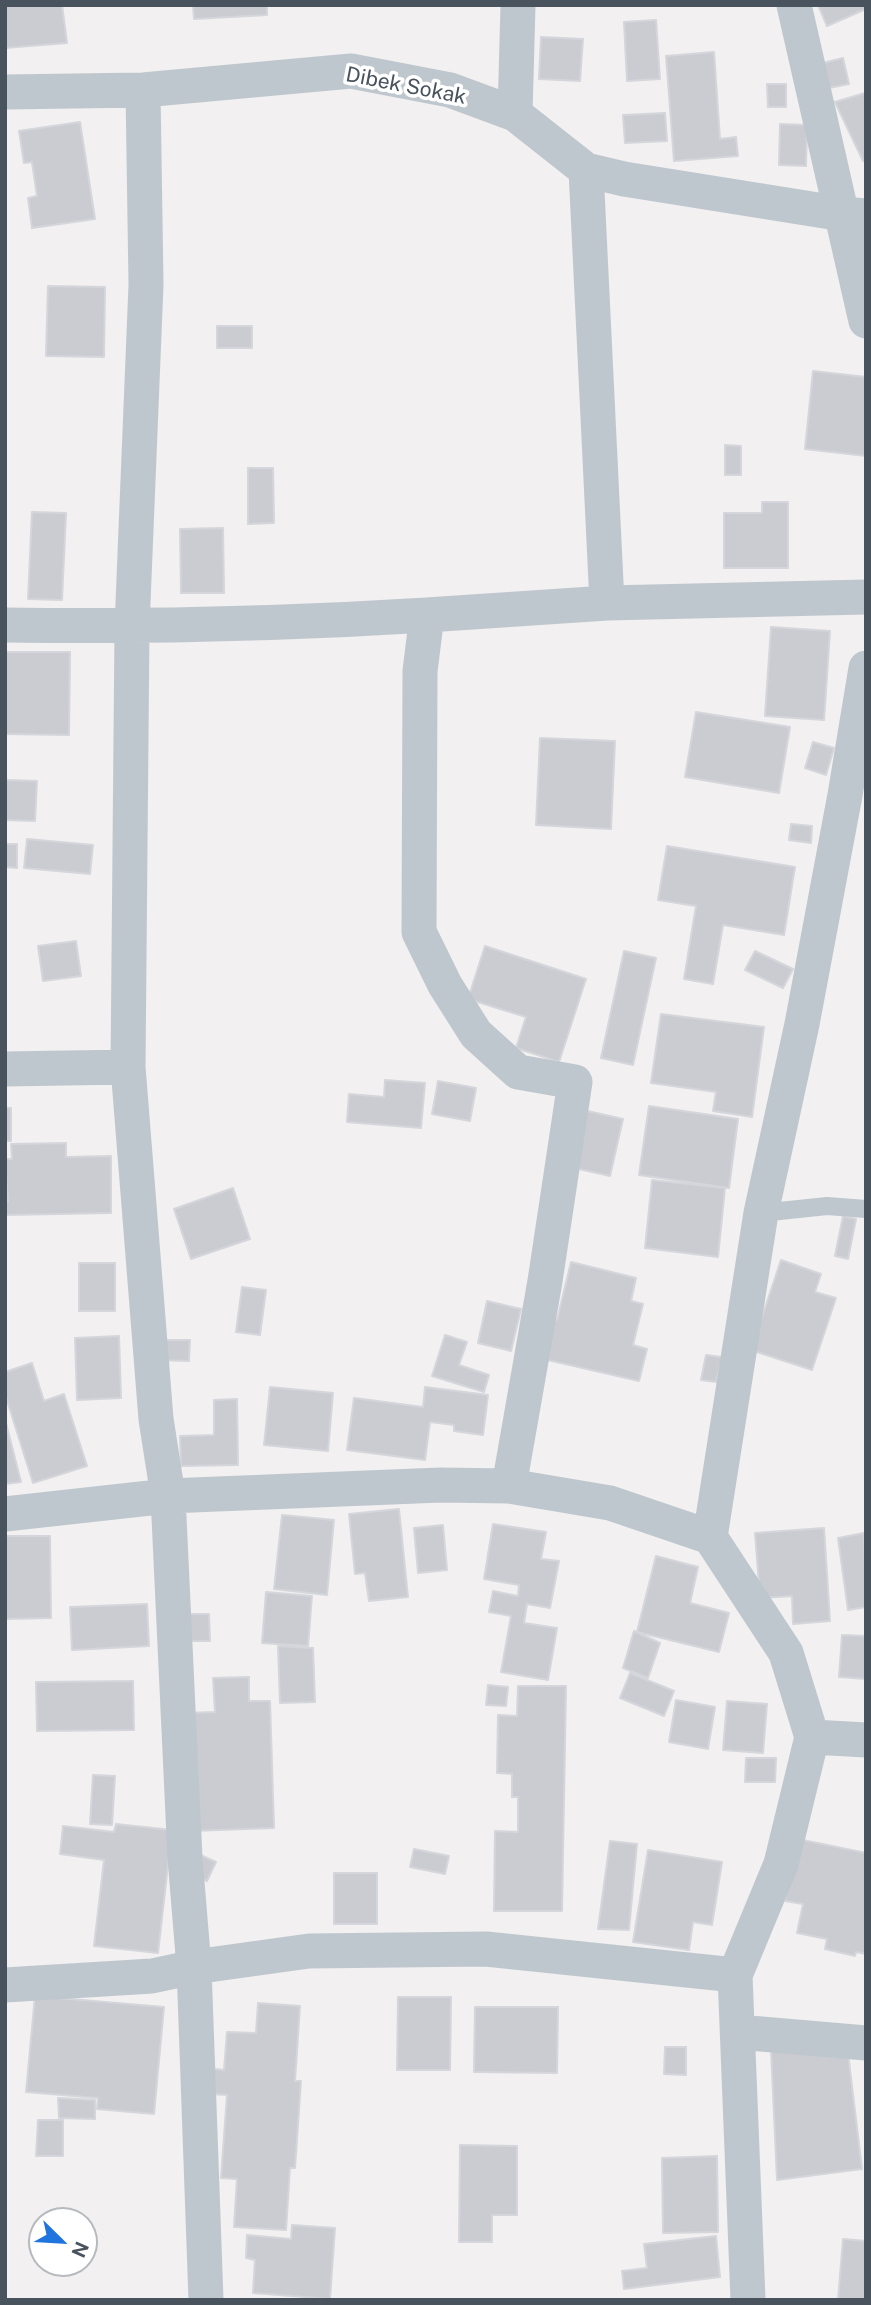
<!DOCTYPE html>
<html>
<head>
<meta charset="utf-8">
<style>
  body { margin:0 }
  #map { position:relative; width:871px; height:2305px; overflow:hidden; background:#f2f0f0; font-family:"Public Sans",sans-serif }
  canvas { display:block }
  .frame { position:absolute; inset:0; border:7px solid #49535d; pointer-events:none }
  .north { position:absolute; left:28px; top:2207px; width:70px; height:70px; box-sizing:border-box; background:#fff; border:2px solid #b6babe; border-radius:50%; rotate:114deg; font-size:19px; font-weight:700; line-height:28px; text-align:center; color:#49535d }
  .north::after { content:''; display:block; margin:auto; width:24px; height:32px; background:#1f74dd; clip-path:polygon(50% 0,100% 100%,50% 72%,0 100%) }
</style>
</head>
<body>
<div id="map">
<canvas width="871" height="2305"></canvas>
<div class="frame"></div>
<div class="north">N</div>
</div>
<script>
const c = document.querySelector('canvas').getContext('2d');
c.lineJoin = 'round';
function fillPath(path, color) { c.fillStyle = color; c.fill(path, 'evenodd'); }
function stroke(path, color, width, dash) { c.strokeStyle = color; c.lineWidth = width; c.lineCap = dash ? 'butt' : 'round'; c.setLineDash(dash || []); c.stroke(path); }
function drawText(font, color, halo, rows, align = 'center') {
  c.font = font + ' "Public Sans",sans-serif'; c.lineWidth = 7; c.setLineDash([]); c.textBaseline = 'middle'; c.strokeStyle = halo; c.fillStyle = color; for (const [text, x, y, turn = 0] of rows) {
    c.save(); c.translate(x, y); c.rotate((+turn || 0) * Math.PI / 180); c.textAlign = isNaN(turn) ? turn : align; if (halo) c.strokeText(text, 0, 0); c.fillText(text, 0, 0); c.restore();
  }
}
const building = new Path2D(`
  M5,5H62L67,43L5,48Z
  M193,5H267V15L194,19Z
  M818,5H866V9L827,26Z
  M656,20L660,79L627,81L624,22Z
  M541,37L583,39L580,81L539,79Z
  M714,52L720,139L736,137L738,156L674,161L666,56Z
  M843,58L849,84L829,88L823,63Z
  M767,84H786V107H768Z
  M865,93L866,160L863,161L835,102Z
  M665,113L667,141L625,143L623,115Z
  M80,122L95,219L32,228L28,198L37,196L32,162L24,163L19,131Z
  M780,124L807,125L806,166L779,165Z
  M48,286L105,287L104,357L46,356Z
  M217,326H252V348H217Z
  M813,371L866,377V456L805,449Z
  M725,445L741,446V475H725Z
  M248,468H273L274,523L248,524Z
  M762,502H788V568H724V513H762Z
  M32,512L66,513L62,600L28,599Z
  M223,528L224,593H181L180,529Z
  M771,627L830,631L824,720L765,716Z
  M5,652H70L69,735L5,734Z
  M696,712L790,727L779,793L685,777Z
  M540,738L615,741L611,829L536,825Z
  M813,742L834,748L826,775L805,768Z
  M5,780L37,781L35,821L5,820Z
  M791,824L812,826L811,843L789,840Z
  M27,839L93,845L90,874L24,868Z
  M5,844H17V868L5,867Z
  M667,846L795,867L784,935L723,925L713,984L684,979L696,906L658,900Z
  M76,941L81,976L43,981L38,946Z
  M485,946L586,979L559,1062L516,1048L526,1017L468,999Z
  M624,951L656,958L633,1065L601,1058Z
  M755,951L793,969L783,988L745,970Z
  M661,1014L764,1027L752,1117L713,1111L716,1092L651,1083Z
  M385,1080L425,1083L421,1128L347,1122L349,1094L384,1097Z
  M438,1081L476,1088L470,1121L432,1114Z
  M649,1106L738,1119L729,1188L639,1175Z
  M5,1108H11V1141H5Z
  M583,1110L623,1119L610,1176L570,1167Z
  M66,1143V1157L111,1156V1213L5,1215V1201H8L5,1159H12L11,1144Z
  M652,1180L725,1188L718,1257L645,1248Z
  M233,1188L250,1239L191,1259L174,1209Z
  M843,1216L856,1219L848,1259L835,1256Z
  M781,1260L821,1274L815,1292L836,1298L812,1370L751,1350Z
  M571,1262L636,1278L631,1301L643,1304L633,1345L647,1349L639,1381L539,1358L548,1318L557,1320Z
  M79,1263H115V1311H79Z
  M242,1287L266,1290L260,1335L236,1332Z
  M487,1301L521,1309L511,1351L478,1343Z
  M445,1335L467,1342L459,1365L489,1375L484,1392L432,1376Z
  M119,1336L121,1398L77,1400L75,1338Z
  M159,1340H190L189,1361L159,1360Z
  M706,1355L722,1357L716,1382L701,1380Z
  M32,1363L44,1401L64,1394L87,1466L33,1483L5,1394V1372Z
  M270,1387L333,1393L328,1451L264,1445Z
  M425,1387L488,1395L483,1435L454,1431V1425L430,1422L425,1460L347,1450L354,1398L423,1407Z
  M237,1399L238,1465L181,1466L180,1436L214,1435V1400Z
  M6,1423L21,1482L5,1484V1424Z
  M399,1509L408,1597L369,1601L365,1573L355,1574L349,1514Z
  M282,1515L334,1520L327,1595L274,1589Z
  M493,1524L546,1532L541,1559L559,1561L550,1608L527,1604L524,1623L557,1628L548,1680L501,1672L511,1616L489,1612L493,1591L518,1596L519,1585L484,1579Z
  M443,1525L447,1570L418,1573L414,1528Z
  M824,1528L830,1621L793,1624L792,1596L760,1598L755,1533Z
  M864,1533L866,1607L848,1610L838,1538Z
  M5,1536H50L51,1618L5,1619Z
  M656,1556L698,1567L690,1603L729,1613L719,1652L637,1632Z
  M266,1592L312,1596L308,1646L262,1643Z
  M147,1604L149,1646L72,1650L70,1607Z
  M186,1614H209L210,1641H187Z
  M634,1631L660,1643L648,1678L623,1668Z
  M842,1635L866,1636V1679L839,1677Z
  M278,1646L313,1648L315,1702L280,1703Z
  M630,1673L674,1691L664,1716L620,1698Z
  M249,1677V1701H270L274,1828L191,1831L187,1713L215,1712L213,1678Z
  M133,1681L134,1730L37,1731L36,1682Z
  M488,1685L508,1687L506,1706L486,1705Z
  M518,1686H566L562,1911H494L495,1831L518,1832V1797H512V1774L497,1773L498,1715L517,1716Z
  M676,1700L715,1707L708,1749L669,1742Z
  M727,1701L767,1704L763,1753L723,1750Z
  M746,1758H776L775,1782H745Z
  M93,1775L115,1776L112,1825L90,1824Z
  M116,1824L172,1830L158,1953L94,1946L104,1860L60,1854L63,1826L114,1832Z
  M798,1839L866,1853V1954L856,1952L855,1956L825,1949L827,1939L797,1933L803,1904L785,1901Z
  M610,1841L637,1844L629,1930L598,1929Z
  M414,1849L449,1856L445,1874L410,1867Z
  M648,1850L722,1862L712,1925L693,1922L689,1950L633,1942Z
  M196,1853L216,1862L207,1881L188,1871Z
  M334,1873H377V1924H334Z
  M35,1996L164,2007L154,2114L97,2109L98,2098L26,2092Z
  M398,1997H451L450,2070H397Z
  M258,2003L300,2006L295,2081H301L295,2168H290L286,2230L234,2227L237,2179L221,2178L227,2095L212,2094L214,2069L224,2070L227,2032L256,2033Z
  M475,2007H558L557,2073L474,2072Z
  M665,2047H686V2075L664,2074Z
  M771,2050L848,2053L862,2169L777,2180Z
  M58,2098L95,2100V2119L59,2118Z
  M38,2120H63V2156H36Z
  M460,2145L517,2146V2215H492V2242H459Z
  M717,2156L718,2232L663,2233L662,2158Z
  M292,2225L335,2228L330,2299L253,2293L255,2260L246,2258L247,2235L291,2239Z
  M716,2236L720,2277L624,2289L622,2271L647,2268L644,2244Z
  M843,2239L866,2241V2300H838Z`);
fillPath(building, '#caccd2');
stroke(building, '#d4d6db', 2);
stroke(new Path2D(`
  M761,1213L827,1206L866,1209`), '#bfc7ce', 18);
stroke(new Path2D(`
  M794,5L866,321
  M143,90L146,285L132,627L128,1067L156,1419L168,1496L185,1858L194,1967L206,2300
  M5,92L143,90L351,71L450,90L515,114L586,170L624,179L843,214L866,216
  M515,114L518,5
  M586,170L607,603
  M5,625C146,627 286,624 427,615
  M5,1069L128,1067
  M509,1486L545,1281L575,1082L518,1072L476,1034L445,985L419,932L420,671L427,615L607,603L866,597
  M5,1514L168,1496L441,1485L509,1486L610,1503L710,1537L786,1653L812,1737L866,1740
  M710,1537L761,1213L802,1024L845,795L866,668
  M5,1985L152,1976L194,1967L309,1951L486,1949L735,1975
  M738,2032L866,2043
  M748,2300L735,1975L781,1864L812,1737`), '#bfc7ce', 35);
drawText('21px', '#49535d', '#fff', [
  ["Dibek Sokak",406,86,11]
]);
</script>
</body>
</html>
